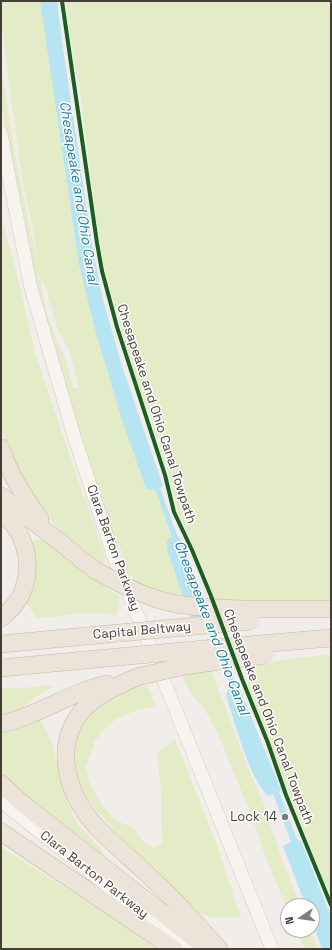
<!DOCTYPE html>
<html>
<head>
<meta charset="utf-8">
<style>
  body { margin:0 }
  #map { position:relative; width:332px; height:950px; overflow:hidden; background:#f0edea; font-family:"Space Grotesk",sans-serif }
  canvas { display:block }
  .frame { position:absolute; inset:0; border:2px solid #483d34; pointer-events:none }
  .north { position:absolute; left:280px; top:898px; width:40px; height:40px; box-sizing:border-box; background:#fff; border:1px solid #b6b1ae; border-radius:50%; rotate:257deg; font-size:11px; font-weight:700; line-height:16px; text-align:center; color:#483d34 }
  .north::after { content:''; display:block; margin:auto; width:14px; height:18px; background:#837b74; clip-path:polygon(50% 0,100% 100%,50% 72%,0 100%) }
</style>
</head>
<body>
<div id="map">
<canvas width="332" height="950"></canvas>
<div class="frame"></div>
<div class="north">N</div>
</div>
<script>
const c = document.querySelector('canvas').getContext('2d');
c.lineJoin = 'round';
function fillPath(path, color) { c.fillStyle = color; c.fill(path, 'evenodd'); }
function stroke(path, color, width, dash) { c.strokeStyle = color; c.lineWidth = width; c.lineCap = dash ? 'butt' : 'round'; c.setLineDash(dash || []); c.stroke(path); }
function drawText(font, color, halo, rows, align = 'center') {
  c.font = font + ' "Space Grotesk",sans-serif'; c.lineWidth = 3; c.setLineDash([]); c.textBaseline = 'middle'; c.strokeStyle = halo; c.fillStyle = color; for (const [text, x, y, turn = 0] of rows) {
    c.save(); c.translate(x, y); c.rotate((+turn || 0) * Math.PI / 180); c.textAlign = isNaN(turn) ? turn : align; if (halo) c.strokeText(text, 0, 0); c.fillText(text, 0, 0); c.restore();
  }
}
fillPath(new Path2D(`
  M1,1H40L79,265L95,330L120,414L146,489L150,490L155,489L172,538L167,540L172,566L185,600L136,586L127,569L120,547L113,538L43,320L7,139L1,103V65L16,160L38,266L32,224L23,184L8,77L3,33L1,27ZM39,275L46,288L58,330L69,350L79,388H73L65,357L58,343L47,314Z
  M66,1H331V603L235,607L213,597L208,578L178,513L168,472L149,413L137,383L106,274L98,234L82,104L71,43Z
  M1,217L15,267L36,356L75,471L106,560L100,566L70,544L32,498L11,461L1,426Z
  M39,539L54,544L99,582L120,597L116,616C92,608 62,617 37,618L27,604L32,542Z
  M331,654V900L248,687V675L258,663Z
  M211,670L247,766L263,802L283,863L301,906H288V911L265,856L253,820L217,731L202,705L192,696L181,675Z
  M47,685L53,687L35,697L22,708L1,715V687L16,689Z
  M148,685L155,706L138,710L116,719L104,729L95,741L86,767L91,786L104,807L117,821L133,827L141,839L152,848L162,844L161,791L157,753L175,739L218,848L241,918L228,917L211,918L193,909L111,827L92,805L81,787L73,760L77,736L89,715L108,698L132,687Z
  M39,717L53,745L63,790L75,820L107,857L79,838L1,776V730Z
  M1,847L116,920L157,949H1Z
  M296,930H310L318,949H305Z`), '#e3ecc7');
fillPath(new Path2D(`
  M40,1H57L64,55L92,245L103,300L121,363L163,486L160,488L177,535L181,540L217,630L215,633L236,685L239,687L281,790L279,792L297,839L301,841L331,917V949H322L312,922V906H306L283,846L291,842L273,794L268,796C249,778 236,725 227,699L226,693L231,687L210,635L204,633L193,625L167,550V540L172,537L155,489L150,490L146,489L120,414L95,330L79,265Z`), '#b6e4f2');
const secondary = new Path2D(`
  M1,133L5,157L31,288L74,436L113,555L272,949
  M1,801L186,949`);
const motorway = new Path2D(`
  M1,448C9,474 24,497 40,519
  M1,496L95,570
  M1,512C23,529 33,560 24,587C21,599 11,610 1,618
  M247,609H331
  M1,644L119,633
  M260,644L331,638
  M1,668L128,656
  M137,677C122,684 107,690 94,700C50,733 63,791 96,826C112,844 132,859 149,876C174,899 197,924 219,949
  M1,724C38,716 70,692 107,684
  M1,784L22,803L208,949
  M1,832L174,949`);
stroke(secondary, '#d2cac1', 14);
stroke(motorway, '#cbb5a2', 18);
stroke(secondary, '#f7f3ee', 13);
stroke(motorway, '#ece3d9', 17);
const motorwayBridge = new Path2D(`
  M95,570C117,582 139,594 163,601C190,608 219,608 247,609
  M119,633L251,621
  M128,656L260,644
  M137,677L184,666L265,655`);
stroke(motorwayBridge, '#cbb5a2', 18, []);
stroke(motorwayBridge, '#ece3d9', 17);
stroke(new Path2D(`
  M62,1L97,243L102,271L117,327L165,475L174,512L192,550L211,596L242,679L268,743L286,795L331,905`), '#1b5e20', 4);
for (const [x, y, r, color] of [
  [285,817,4,"#837b74"]
]) { const dot = new Path2D(); dot.arc(x, y, r, 0, 2 * Math.PI); c.fillStyle = color; c.fill(dot); stroke(dot, '#fff', 1.5); }
drawText('13px', '#483d34', '#fff', [
  ["Chesapeake and Ohio Canal Towpath",156,414,72],
  ["Clara Barton Parkway",113,548,70],
  ["Capital Beltway",142,631,-5],
  ["Chesapeake and Ohio Canal Towpath",268,717,69],
  ["Clara Barton Parkway",94,875,38]
]);
drawText('13px', '#483d34', '#fff', [
  ["Lock 14",277,817]
], 'right');
drawText('italic 14px', '#217b9a', '#fff', [
  ["Chesapeake and Ohio Canal",78,193,81],
  ["Chesapeake and Ohio Canal",211,628,69]
]);
</script>
</body>
</html>
